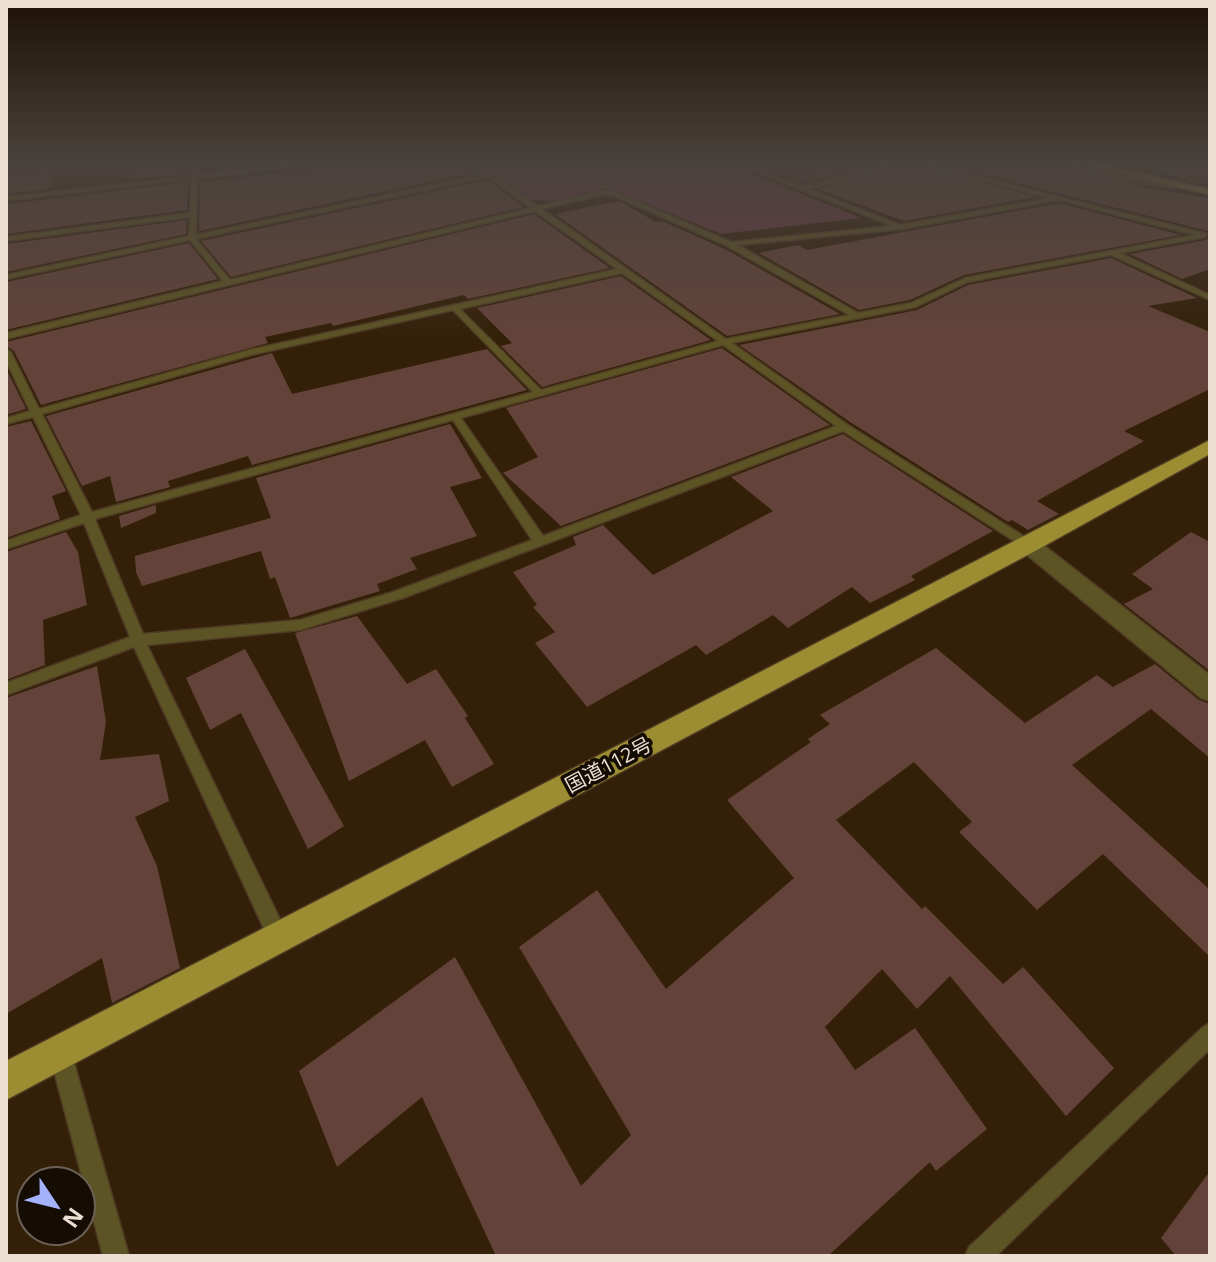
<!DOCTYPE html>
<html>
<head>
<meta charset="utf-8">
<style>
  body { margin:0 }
  #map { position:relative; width:1216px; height:1262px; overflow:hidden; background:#342008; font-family:"Open Sans",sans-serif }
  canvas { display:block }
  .frame { position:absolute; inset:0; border:8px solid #ede0d2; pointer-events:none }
  .north { position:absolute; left:16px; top:1166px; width:80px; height:80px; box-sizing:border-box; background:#150c04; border:2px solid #6b6156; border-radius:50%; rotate:125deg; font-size:22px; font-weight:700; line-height:32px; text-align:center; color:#ede0d2 }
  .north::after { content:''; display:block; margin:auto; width:28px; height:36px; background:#a4b2fc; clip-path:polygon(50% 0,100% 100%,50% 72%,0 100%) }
</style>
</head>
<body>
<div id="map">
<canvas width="1216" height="1262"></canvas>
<div class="frame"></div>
<div class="north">N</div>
</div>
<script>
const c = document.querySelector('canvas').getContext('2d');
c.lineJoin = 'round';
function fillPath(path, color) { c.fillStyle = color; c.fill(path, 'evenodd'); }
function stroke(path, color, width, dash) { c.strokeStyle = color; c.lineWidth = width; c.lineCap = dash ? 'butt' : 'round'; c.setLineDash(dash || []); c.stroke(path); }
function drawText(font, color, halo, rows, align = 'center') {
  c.font = font + ' "Open Sans","Noto Sans JP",sans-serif'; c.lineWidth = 7; c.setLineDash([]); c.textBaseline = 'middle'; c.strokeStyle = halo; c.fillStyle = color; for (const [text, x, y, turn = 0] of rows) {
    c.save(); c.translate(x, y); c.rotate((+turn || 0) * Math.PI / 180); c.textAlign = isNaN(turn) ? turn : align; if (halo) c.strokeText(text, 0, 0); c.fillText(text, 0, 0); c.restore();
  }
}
fillPath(new Path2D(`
  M482,165H730L861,218L721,234L608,188L554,201L532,200Z`), '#6b3944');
fillPath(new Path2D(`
  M130,165H189V173L129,180Z
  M357,165H467L477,172L199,231L200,182Z
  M833,165H870L802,183L787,177Z
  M897,165H919L1036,197L904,221L818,189Z
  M947,165H1060L1147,188L1210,198V269L1182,279L1130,254L1206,240L1210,236L1208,231Z
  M1162,165H1210V186L1174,167Z
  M57,168L48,189L6,194V173Z
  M487,180L524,207L231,277L201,241Z
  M188,182L187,210L6,234V204Z
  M619,201L656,222L662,221L727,250L840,314L727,336L555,214Z
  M1059,203L1181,235L964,275L910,300L859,310L759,253L798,245L807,250Z
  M534,214L610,268L468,299L464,295L333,326L331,323L265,337L268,343L41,405L14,351L6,346V342Z
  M187,220L186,234L6,272V244Z
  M189,243L218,279L6,330V282Z
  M1111,258L1197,298L1148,306L1210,332V389L1124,431L1144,441L1037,501L1059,514L1028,530L1012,520L1008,522L850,422L739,345L917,310L968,285Z
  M621,276L711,340L542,387L501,346L512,343L477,308Z
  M722,348L830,425L561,526L503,473L538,457L506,408Z
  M487,349L527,390L252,465L248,456L168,481L170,487L116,502L110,476L82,486L46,416L272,353L292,394Z
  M6,368L26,409L6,415Z
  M31,421L66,491L52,496L60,519L6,538V427Z
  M450,424L482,478L450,487L477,536L410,558L417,569L377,584L380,591L290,618L275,577L270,579L261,551L142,586L136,572L135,556L271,518L256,478Z
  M843,434L993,531L911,576L915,580L870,603L852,587L788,628L773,615L706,655L696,645L587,707L535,643L555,632L533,607L537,605L513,572L576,545L573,537L603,525L653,575L773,511L731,477Z
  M156,505V513L121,528L119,516Z
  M66,532L78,552L87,605L43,620L45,665L6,680V552Z
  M1191,532L1210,542V671L1124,604L1153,589L1132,574Z
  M357,616L407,684L436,669L468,716L465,718L494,764L452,787L425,740L349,781L295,633Z
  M936,648L1025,723L1097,675L1113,687L1155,664L1199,700L1210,704V758L1151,709L1072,765L1210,890V957L1103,854L1037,910L959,832L972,822L914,762L836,820L922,909L925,906L1003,984L1023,967L1114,1068L1066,1116L950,976L917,1009L882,969L825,1027L855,1070L915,1028L987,1129L936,1171L930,1162L828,1256H496L422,1097L337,1167L299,1071L455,957L581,1186L631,1135L519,947L597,890L666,989L794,878L727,800L811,742L808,739L830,724L820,715Z
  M245,649L344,826L308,849L241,713L210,730L186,678Z
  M97,666L106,722L100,760L159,754L169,801L135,817L157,866L180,968L112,1003L102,958L6,1014V698Z
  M1210,1171V1256H1176L1161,1238Z`), '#634339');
const service = new Path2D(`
  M6,165H20L6,168Z
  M192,165H198V175L284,165H305L197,179L196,235L484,174L472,165H479L538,206L602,191H613L731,242L893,226L738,165H747L802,186L883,165H894L808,189L900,225L1050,198L922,165H933L1207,234L1205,237L1120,253L1210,295V300L1111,255L967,282L916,307L732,343L848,425L1033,542L1035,545L1033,548H1025L843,431L403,598L300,630L147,645L286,932L289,939L286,946L279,949L272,946L134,647L6,695V683L130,637L84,523L6,549V541L81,515L33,417L6,424V418L30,411L6,361V349L11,352L39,409L249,350L617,269L535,211L6,339V333L223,281L190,240L6,279V275L189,236L190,217L6,241V237L190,213L191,179L6,201V197L192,176ZM488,177L531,208L230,280L196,239ZM602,195H612L727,246L849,315L726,339L542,209ZM1059,200L1195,235L965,278L911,303L858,313L738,245L902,229ZM622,273L718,341L541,390L460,309ZM453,310L533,392L92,512L42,414L251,355ZM723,345L836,426L543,536L461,418ZM453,420L532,540L393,592L300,620L143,634L95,519Z
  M1063,165H1075L1148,181L1190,187L1187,189L1148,185Z
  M1141,165L1173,170L1199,182L1194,183L1169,172Z
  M1210,1023V1049L996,1256H965L969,1247L1203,1027Z
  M60,1041L68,1044L71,1052L129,1256H103L49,1052L52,1044Z`);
const minor = new Path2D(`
  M1029,538L1037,540L1210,675V701L1201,698L1021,550L1018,545L1021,540Z`);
const primary = new Path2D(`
  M1085,165H1105L1210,189V195Z`);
const trunk = new Path2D(`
  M1210,440V454L1037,550L6,1100V1061Z`);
stroke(service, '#4e3b24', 3);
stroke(minor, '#4e3b24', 3);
stroke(primary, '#4e3b24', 3);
stroke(trunk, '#4e3b24', 3);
stroke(new Path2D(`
  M709,165L723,171
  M670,196L667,191L695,173`), '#75644f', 2, [3, 2]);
fillPath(service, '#5d5425');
fillPath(minor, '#5d5425');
fillPath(primary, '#928333');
fillPath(trunk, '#9c8c32');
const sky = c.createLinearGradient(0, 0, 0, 342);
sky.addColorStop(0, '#1d1204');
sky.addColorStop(0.48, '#4a423d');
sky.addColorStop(1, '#4a423d00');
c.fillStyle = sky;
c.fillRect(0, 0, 1216, 342);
drawText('20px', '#ede0d2', '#150c04', [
  ["国道112号",609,766,-28]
]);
</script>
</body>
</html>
